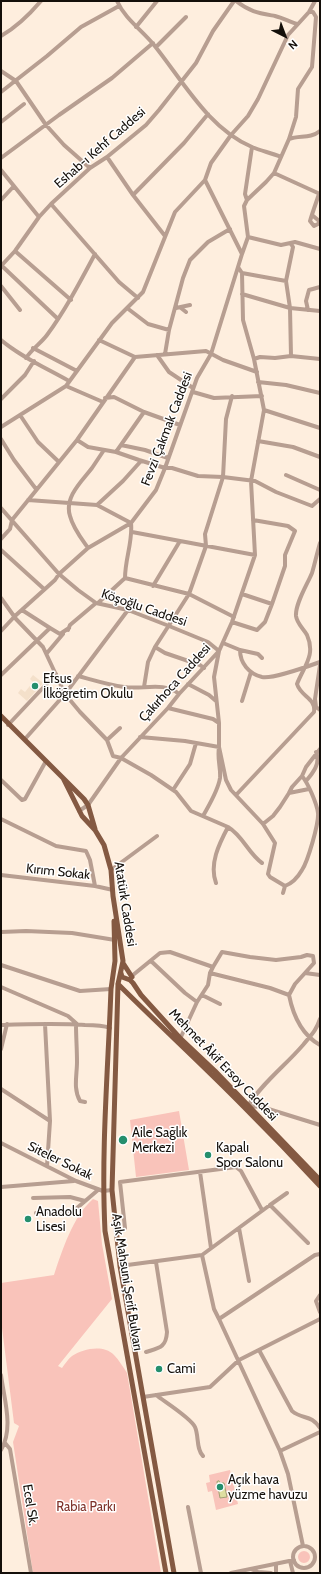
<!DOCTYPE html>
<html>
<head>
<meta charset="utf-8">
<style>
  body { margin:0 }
  #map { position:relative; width:321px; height:1574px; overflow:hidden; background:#feeede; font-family:Cabin,sans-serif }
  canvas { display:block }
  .frame { position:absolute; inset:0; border:2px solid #140f0a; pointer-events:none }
  .north { position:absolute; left:265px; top:16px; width:40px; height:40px; -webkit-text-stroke:3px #fff; paint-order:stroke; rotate:138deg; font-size:11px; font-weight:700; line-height:16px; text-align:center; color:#140f0a }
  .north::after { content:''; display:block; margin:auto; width:14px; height:18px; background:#140f0a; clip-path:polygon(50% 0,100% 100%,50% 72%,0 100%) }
</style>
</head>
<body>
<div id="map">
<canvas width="321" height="1574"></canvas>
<div class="frame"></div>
<div class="north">N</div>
</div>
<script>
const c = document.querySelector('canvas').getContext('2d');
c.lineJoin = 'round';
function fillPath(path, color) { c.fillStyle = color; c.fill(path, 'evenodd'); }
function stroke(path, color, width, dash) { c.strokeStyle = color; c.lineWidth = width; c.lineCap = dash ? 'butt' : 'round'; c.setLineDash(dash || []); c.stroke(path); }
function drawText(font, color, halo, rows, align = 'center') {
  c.font = font + ' Cabin,sans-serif'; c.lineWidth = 3; c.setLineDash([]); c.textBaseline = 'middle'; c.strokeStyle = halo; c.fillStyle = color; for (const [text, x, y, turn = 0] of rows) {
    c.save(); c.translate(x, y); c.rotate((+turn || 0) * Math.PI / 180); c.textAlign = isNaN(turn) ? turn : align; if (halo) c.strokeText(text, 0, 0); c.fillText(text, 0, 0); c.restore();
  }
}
fillPath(new Path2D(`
  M33,675L43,683L27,701L18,693L21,689L25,692L33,682L30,679Z`), '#f4e0ca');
fillPath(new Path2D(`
  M179,1111L189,1170L136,1177L130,1120Z
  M93,1199L98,1201L102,1244L112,1299L58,1366L62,1368C65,1364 68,1359 72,1356C83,1349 103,1344 114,1355C119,1360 123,1367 127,1373L161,1573H33L13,1442L19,1426L14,1423L1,1320V1283L54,1275C62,1251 73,1216 93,1199Z
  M230,1470L238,1504L216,1510L212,1491L208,1492L206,1483L210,1482L209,1475Z
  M298 1557a6 6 0 1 1 12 0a6 6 0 1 1-12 0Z`), '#f9c3ba');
const water = new Path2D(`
  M219,1481L220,1483H224L227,1497L220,1498L217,1482Z`);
fillPath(water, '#dedea1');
stroke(water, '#a1a074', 1);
stroke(new Path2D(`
  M117,1C125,19 142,30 154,45C183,81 208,128 252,147C261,151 272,153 281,157
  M236,1C250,12 259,13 275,16C283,18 290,22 297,24
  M136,27L157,1
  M1,36C17,27 29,15 41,1
  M156,47L186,17
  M1,71L16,81L46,125L64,145L90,168
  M1,92L47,56L81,27L119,6
  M1,122L24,104
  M289,139C300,135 310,139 320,131
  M107,157L133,195L165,236
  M1,158L59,115L112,78L153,43
  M1,170L39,217
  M274,173L320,194
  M133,195L184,143L208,114
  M1,200L14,186
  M247,200L245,194L252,147
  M51,204L119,282L138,298
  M312,215L318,220L320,223L314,226L310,221C313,211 316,203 319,194
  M248,237L281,245L295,242L320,249
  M15,251L71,300
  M242,254L248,237L244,206L247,200L266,182L274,173L289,139L296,117L298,89L312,67L316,17L313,12H309
  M1,266L15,251L39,217L51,204L90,168L107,157L146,125L159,110L196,63L213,31L234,1
  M2,266L58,319
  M242,273L286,281
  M1,286L20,310
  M242,294L290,308L320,311
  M127,308L148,324L169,330
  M176,308L190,305
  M181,308L186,312
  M308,310L306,301L309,290L320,287
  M1,340C21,357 46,368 69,381
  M99,340L135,357L206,351L223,360L257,372
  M33,348L77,371
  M165,354L169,330L183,278L190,260L208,242L230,229
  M157,355L169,372L193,388
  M291,356L290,308L286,281L293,247L291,244
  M26,358C32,349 41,343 47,335C66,309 80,282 95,254
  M254,359L260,357L275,358L291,356L320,359
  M258,382L286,385L320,393
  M66,386L103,402
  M193,392L214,398L262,396
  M105,398L114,397L144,412L180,425
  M1,399L25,375L34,361
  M264,410L320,428
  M20,415L38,442L59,462
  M1,427L66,386L112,323L143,292L175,212L205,180L211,163L231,135L248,116L258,99L288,35L309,12L315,1
  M1,439L14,460L36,489
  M77,440L88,447L116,452L139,460L165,468H172L198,476L223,477L255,481L276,492L312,506L320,499
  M258,441L293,447L320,457
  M121,445L145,450L168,458
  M116,452L144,412
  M286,475L320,490
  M28,500L97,505L131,523C133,541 125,559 125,578L98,603
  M97,505L123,481L141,461
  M1,508L59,574L78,590L96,603L128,610L169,626L208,642L219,651L214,677L219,723V747L226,780L231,790L263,824L275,843L268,874L270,877L285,886L283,893
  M132,532L255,555
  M1,539L10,529L12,520L77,440L135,357
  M88,548C81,538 73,528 70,516C64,497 82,481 92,468C96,462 100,456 104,450
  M1,550L44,589
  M125,578L189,594L234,617
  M153,586L180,541
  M242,594L272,604L285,566V555L295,531L288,526L253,520
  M1,598L16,619L43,647L65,694L80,712L107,740L113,756L121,758L151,775L176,792L191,811L228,827C219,844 209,864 216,883
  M22,610L50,628
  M232,622L257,630L265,622L272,604
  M68,630L70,625L96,603
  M1,631L15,616L55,580L59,574L88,548L131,523L156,490L165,468L197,378L211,354L238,267
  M223,643L240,650C240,663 249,674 262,677C272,679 309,666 320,662
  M155,647L165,653L200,665L204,668
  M240,650L258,654L262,658
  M47,653L63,634
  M320,665L315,699L316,707L320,710
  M1,675L50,628L60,634L69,628
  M78,676C93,680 109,685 124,687C142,690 164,681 179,694
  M188,684L209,695L216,701
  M144,687L148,662L155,647L189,594L206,546L205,534L223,477L226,419L232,396
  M242,701L251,672
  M168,708L213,719L219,723
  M8,725L56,674
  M140,737L185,741L219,747C217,760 221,768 220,778C218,791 209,805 203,816
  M25,739L65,694L128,610
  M107,740L120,728
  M1,780L22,800L25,799L46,761
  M306,781C313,773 321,763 316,752
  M173,790L190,764L196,743
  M289,793L309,789
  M236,795L314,712C316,698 301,697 297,684C304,666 316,655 307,635C304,629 297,624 296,616C295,604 307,585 312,573C315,563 317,553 320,543
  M79,811L88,805L121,758L168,708L179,694L219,651L232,622L255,555L251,481L264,410L254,359L243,320L242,273L238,267L242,254L205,180
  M1,819L56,846L86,851L90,860L95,886
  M263,824L273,816L280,807L289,793L292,787L302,776L306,767L320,749
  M228,827C243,836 248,853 262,863
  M111,870L157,836
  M1,875L95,886L113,890
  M285,886C293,883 298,877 302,870C308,861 319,823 318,813C317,804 308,783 302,776
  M1,932L26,931L72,933L115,940
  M151,961L185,993L197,1002
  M1,965L80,991L111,989
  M213,967L222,952L250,957L276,960L301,957L307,955L313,956L314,963L305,973
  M320,975L305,973L295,984L289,995C293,1015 302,1035 320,1045
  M131,978L133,975L160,953L170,952L213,967L210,973L270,988L289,995
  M1,987L68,1016L77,1024
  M202,995L220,1004
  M320,1019C316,1031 311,1035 303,1045C286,1065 262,1083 248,1106L262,1107L320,1125
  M45,1024L50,1121L47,1166
  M76,1024C76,1037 77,1049 77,1062C77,1075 73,1089 80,1101L85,1102
  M1,1025C29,1024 57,1023 85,1025C94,1025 102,1025 110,1028
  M180,1039L197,1002L208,985L210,973
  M1,1049L7,1024
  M1,1089L50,1121
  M1,1143L76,1181L103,1191L112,1190
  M200,1172L211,1248
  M1,1187L74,1181
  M33,1198L70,1197L85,1201
  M270,1205L287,1193
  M36,1213L70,1211L77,1208L98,1190
  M125,1228L120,1182L236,1167L241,1171L262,1210
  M239,1228L249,1281
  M202,1255L214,1309L219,1319L315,1255L320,1254
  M120,1266L202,1255L270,1205L308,1243
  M320,1295L316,1301L320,1312
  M219,1319L280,1451L288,1474L303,1546
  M259,1350L292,1411C303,1420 311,1414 320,1428
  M146,1352C159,1348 166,1348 167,1332L156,1262
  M1,1375C4,1399 14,1428 1,1450
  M156,1395C165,1402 191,1418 195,1427C199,1436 196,1449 203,1456
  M143,1397L210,1387L239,1360L320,1319
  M5,1443L10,1449L31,1573
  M280,1451L320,1432
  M188,1507L201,1573
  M293 1557a11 11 0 1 1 22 0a11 11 0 1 1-22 0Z
  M290,1561L293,1573
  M276,1564V1573
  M251,1569L258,1572L271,1573
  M231,1573L294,1560`), '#b79e91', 4);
stroke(new Path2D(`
  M1,716L84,799L88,805L95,829
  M63,778L82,816L95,830L104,845L111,870L113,896L123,961L118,984L112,1190L120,1266L174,1573
  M114,921L115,961L111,989C108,1070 101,1151 105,1231L166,1573
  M123,963L132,977
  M121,973L122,977L130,980L133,983L141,995L180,1038L215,1071L320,1180
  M118,984C159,1025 203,1065 244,1107C270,1133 295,1159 320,1186`), '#845942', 5);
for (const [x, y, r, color] of [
  [35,686,4,"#258f6d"],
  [123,1140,5,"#258f6d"],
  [208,1155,4,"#258f6d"],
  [28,1219,4,"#258f6d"],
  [159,1369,4,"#258f6d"],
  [220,1487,4,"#258f6d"]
]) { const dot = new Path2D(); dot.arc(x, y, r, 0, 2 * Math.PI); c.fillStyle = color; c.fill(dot); stroke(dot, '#fff', 1.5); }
drawText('13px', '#140f0a', '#fff', [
  ["Eshab-ı Kehf Caddesi",100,148,-41],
  ["Fevzi Çakmak Caddesi",167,429,-69],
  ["Köşoğlu Caddesi",144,608,19],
  ["Çakırhoca Caddesi",175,683,-48],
  ["Kırım Sokak",58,872,6],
  ["Atatürk Caddesi",125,904,81],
  ["Mehmet Âkif Ersoy Caddesi",223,1065,46],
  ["Siteler Sokak",60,1161,26],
  ["Aşık Mahsuni Şerif Bulvarı",127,1282,81],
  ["Ecel Sk.",30,1505,81]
]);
drawText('13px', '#140f0a', '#fff', [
  ["Efsus",43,679],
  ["İlköğretim Okulu",43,694],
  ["Aile Sağlık",132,1133],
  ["Merkezi",132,1148],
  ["Kapalı",216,1148],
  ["Spor Salonu",216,1163],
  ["Anadolu",36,1212],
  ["Lisesi",36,1227],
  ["Cami",167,1369],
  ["Açık hava",228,1480],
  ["yüzme havuzu",228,1495]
], 'left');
drawText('13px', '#7e3129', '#fff', [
  ["Rabia Parkı",86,1507]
]);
</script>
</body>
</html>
